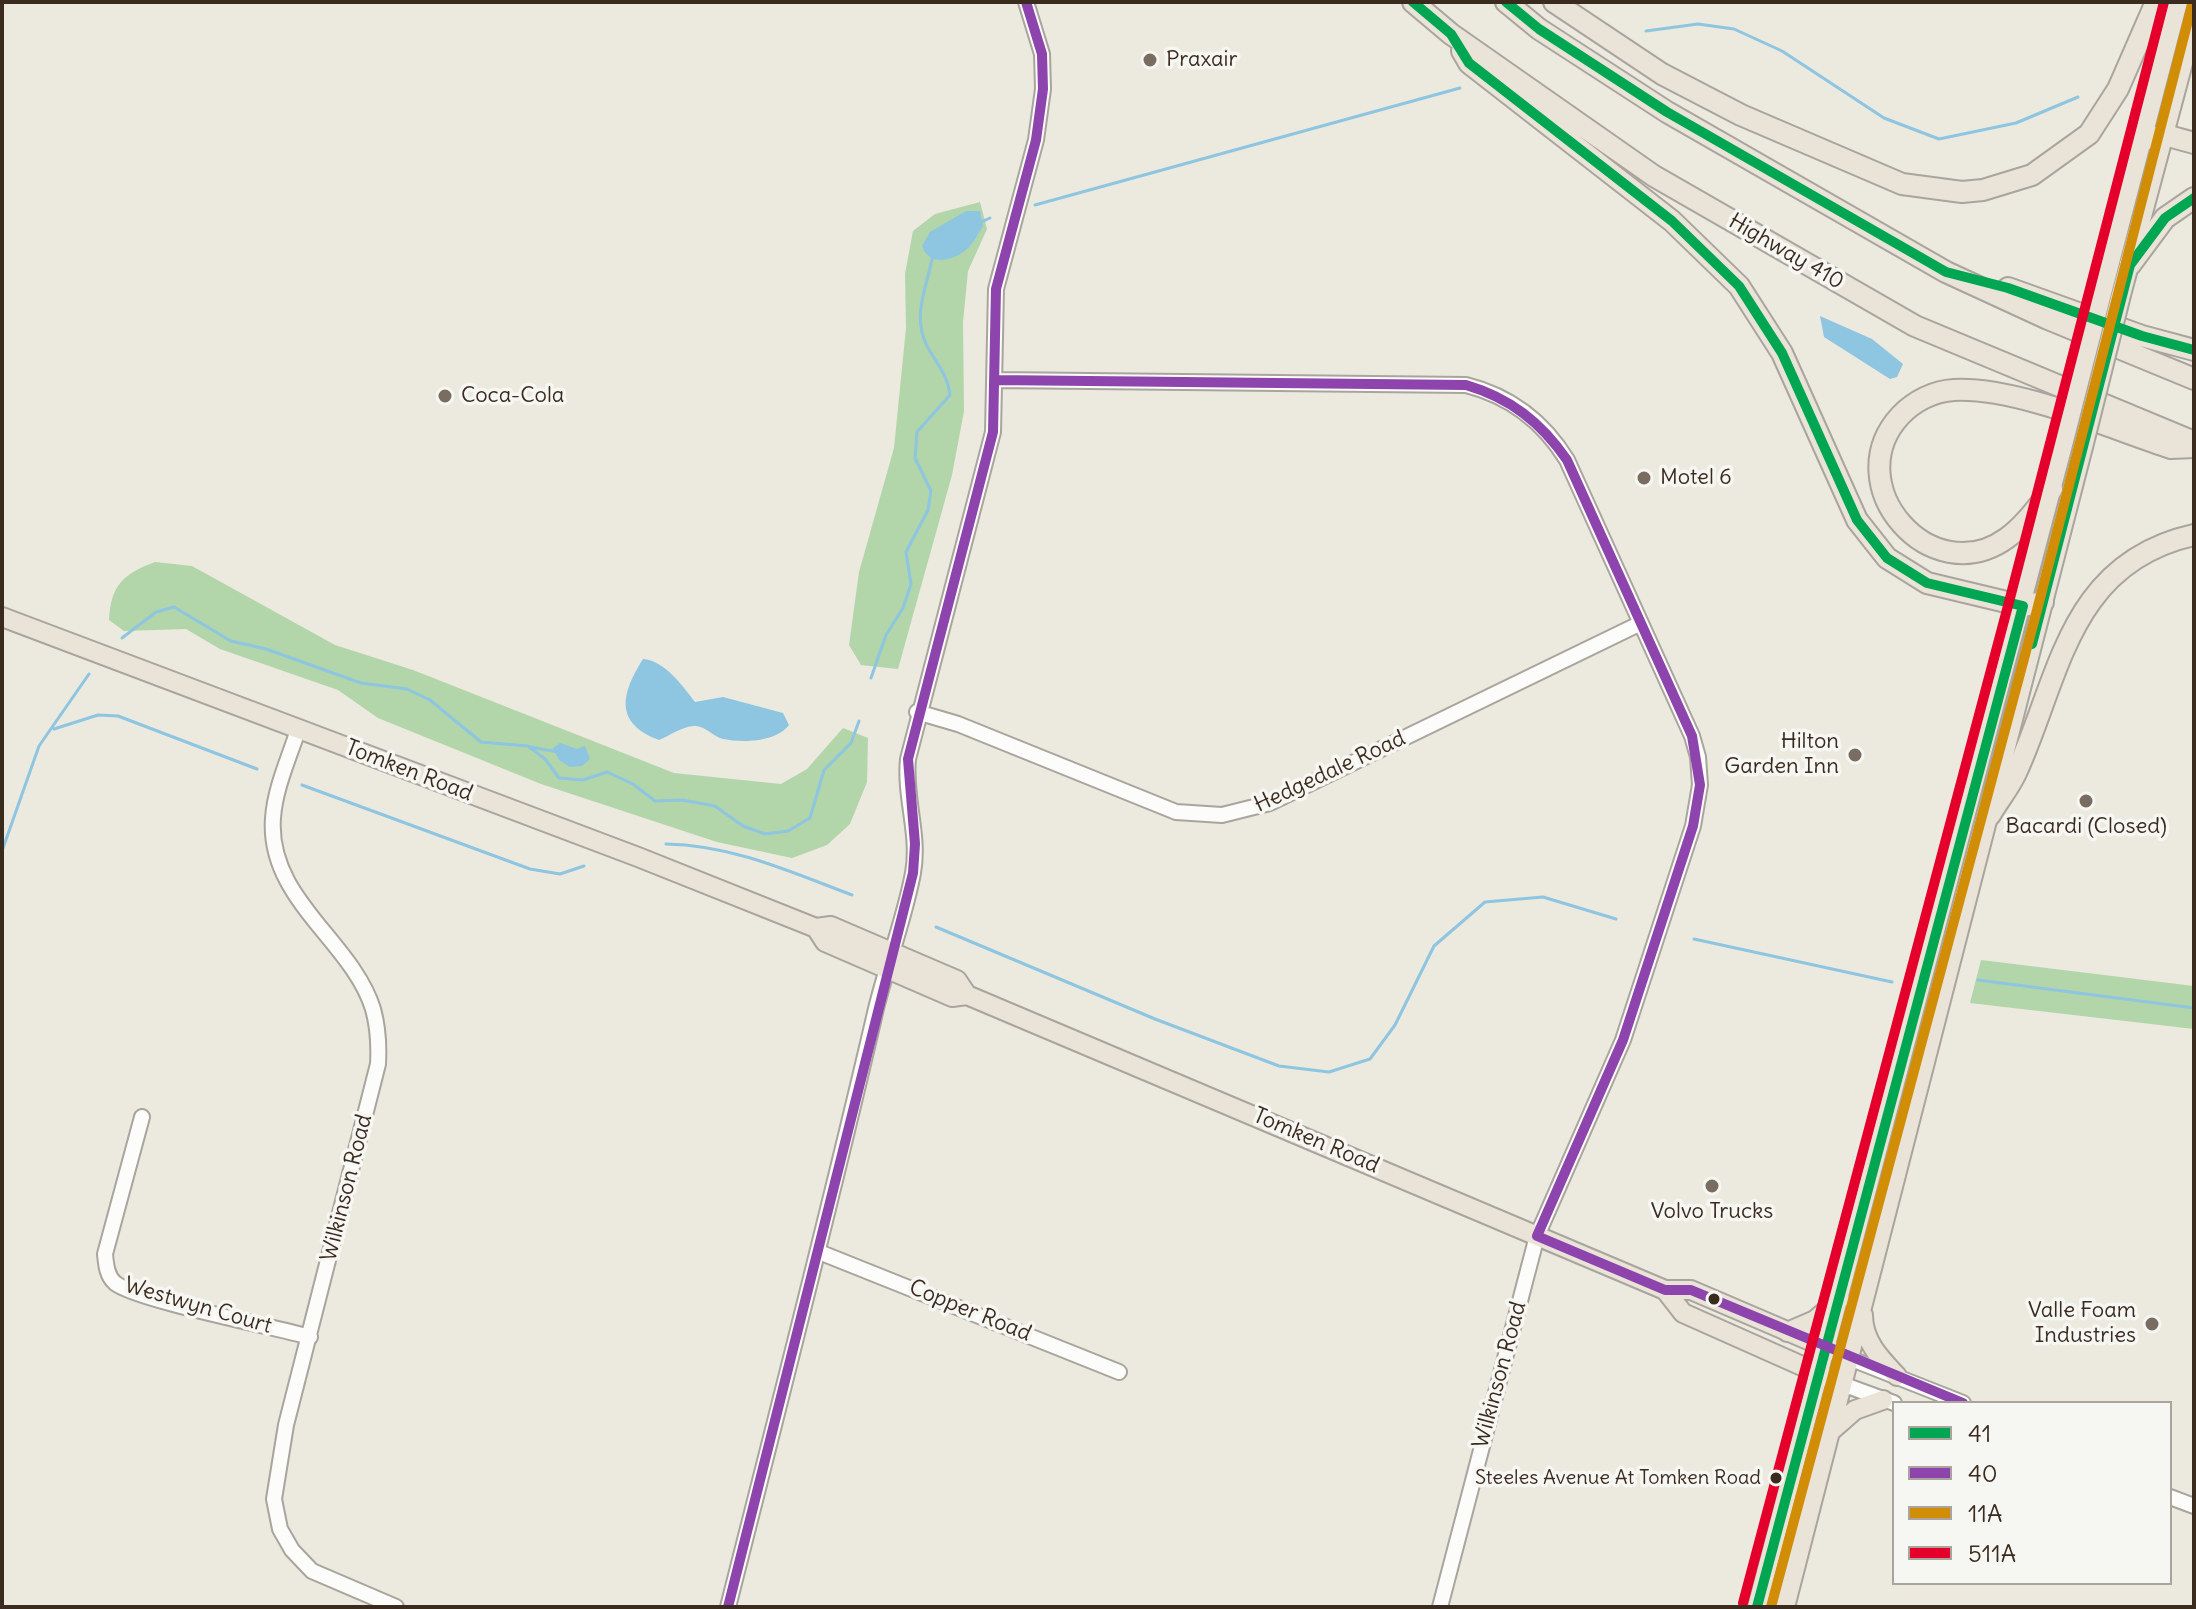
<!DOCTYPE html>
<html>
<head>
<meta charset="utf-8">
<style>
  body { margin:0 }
  #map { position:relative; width:2196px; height:1609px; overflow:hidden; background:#ece9df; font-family:Delius,sans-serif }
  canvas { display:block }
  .frame { position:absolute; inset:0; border:4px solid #3b2a1e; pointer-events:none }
  .legend { position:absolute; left:1892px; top:1401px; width:280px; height:184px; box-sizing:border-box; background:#f6f6f2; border:2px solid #aba49d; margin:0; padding:10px 14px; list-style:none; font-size:24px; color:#3b2a1e }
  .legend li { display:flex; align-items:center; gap:16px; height:40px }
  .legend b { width:40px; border:2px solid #aba49d }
</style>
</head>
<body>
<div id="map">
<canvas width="2196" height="1609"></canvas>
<div class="frame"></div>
<ul class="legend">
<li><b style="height:10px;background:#00a651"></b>41</li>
<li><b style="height:10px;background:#8e44ad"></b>40</li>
<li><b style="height:10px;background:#d18d06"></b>11A</li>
<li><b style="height:10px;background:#e4002b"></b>511A</li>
</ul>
</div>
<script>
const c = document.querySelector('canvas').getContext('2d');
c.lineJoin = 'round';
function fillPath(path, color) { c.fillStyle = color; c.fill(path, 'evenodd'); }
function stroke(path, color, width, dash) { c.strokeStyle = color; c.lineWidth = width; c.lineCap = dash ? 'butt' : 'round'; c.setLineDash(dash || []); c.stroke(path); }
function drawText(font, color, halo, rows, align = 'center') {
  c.font = font + ' Delius,sans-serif'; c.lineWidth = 7; c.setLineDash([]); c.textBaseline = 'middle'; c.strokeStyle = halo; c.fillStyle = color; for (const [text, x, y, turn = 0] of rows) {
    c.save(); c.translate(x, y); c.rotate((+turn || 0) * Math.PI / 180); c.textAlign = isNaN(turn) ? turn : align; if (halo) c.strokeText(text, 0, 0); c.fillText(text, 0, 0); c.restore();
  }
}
fillPath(new Path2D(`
  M980,202L987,229L968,271L963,322L964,411L952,475L898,669L861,665L849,645L859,572L894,448L906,328L905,274L913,231L935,214Z
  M155,562L192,566L335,645L413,670L674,773L781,784L807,769L843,728L868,738L867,782L850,824L827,845L792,858L717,842L541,784L378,718L338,690L220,649L186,629L124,631L109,620C111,585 123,574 155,562Z
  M1981,960L2194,986V1029L1970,1003Z`), '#b2d5aa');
fillPath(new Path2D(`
  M966,211H980L983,226C978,233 974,243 967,249C954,261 929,267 922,246L930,232Z
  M1820,316L1872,339L1903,364L1897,377L1890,379L1824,337Z
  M643,659C664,660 683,686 695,702L723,697L783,713L789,725C776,742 743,743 723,739C712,736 705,725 694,726C683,726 669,736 659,740C614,723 621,694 643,659Z
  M560,743L577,749L585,746L590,759L582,766L570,767L559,760L553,748Z`), '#8ec5e0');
stroke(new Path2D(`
  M1646,31L1698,24L1734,29L1782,51L1884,118L1939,139L2016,123L2078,97
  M1035,205L1460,88
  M979,223L990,218
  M122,638L156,612L174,607L231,641L266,649L361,683L407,689L430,700L481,742L528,746L545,759L559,778L583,780L607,772L633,784L655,801L682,800L715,806L743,826L765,834L788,831L810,818L824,770L851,743L859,721
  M871,678L886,635L903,608L911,584L906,552L928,510L931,491L915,458L917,432L950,395C948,372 932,360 924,339C914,311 927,286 932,259
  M54,729L98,715L118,716L257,769
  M530,747L558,752
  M302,785L530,869L560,874L584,866
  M666,844C732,845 791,872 852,895
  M2,851L39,746L89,674
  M936,927L1155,1019L1279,1066L1329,1072L1370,1059L1395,1025L1434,946L1485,902L1543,897L1616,919
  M1694,939L1892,982
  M1978,980L2194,1008`), '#8ec5e0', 3);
const minor = new Path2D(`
  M994,380L1466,385C1510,396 1543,421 1567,460L1692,736L1698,757L1700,785L1693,826L1623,1040L1537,1236L1440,1607
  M917,712L958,724L1176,812L1222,815L1270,803L1641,623
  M298,730C289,758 275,788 273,818C267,899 352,941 373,1009C378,1027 379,1046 378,1064L286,1425L274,1499L280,1529L292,1550L312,1571L396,1607
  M142,1117L105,1254C106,1265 107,1276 115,1283C136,1300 275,1327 310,1337
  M819,1252L1119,1372
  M1849,1358L1963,1403
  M1842,1384L1894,1403
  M2170,1497L2194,1506
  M728,1607C778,1409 829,1212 875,1013C886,966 904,921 913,873C920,835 904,797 908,759L993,432L996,289L1036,140L1043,89L1042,54L1026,2`);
const major = new Path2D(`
  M2103,289L2178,2
  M2121,295L2194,22
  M2,617L638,857L816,928L831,926L957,980L967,995
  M816,928L825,942L952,997L967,995L993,1006L1665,1290H1691L1836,1352
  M1665,1290L1683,1313L1829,1378
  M1863,1315C1863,1341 1880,1358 1897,1376
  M1787,1332L1815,1320L1840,1299
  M1831,1431L1855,1410L1883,1400
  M1757,1607L2064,441
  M1785,1607L2083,447`);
const highway = new Path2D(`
  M1413,2L1451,34L1654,176L1915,326L2194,442
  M1506,2L1539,29L1667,112L1946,272L2048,319L2194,379
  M1554,2L1662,74L1741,115L1902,184L1962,192L1983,190L2032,175L2089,134L2118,89L2156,2
  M1462,51L1469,63L1672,221L1739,286L1782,353L1857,520L1887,558L1927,583L2023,606L2043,602
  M2143,140L2165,135L2194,143
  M2130,265L2165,218L2194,198
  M2008,288L2142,336L2194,350
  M2052,489C2038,506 2025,525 2007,538C1931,593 1837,485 1900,416C1914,401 1934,391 1954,390C2017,387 2110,428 2171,448L2194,447
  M1990,815C1998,801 2009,788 2016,773C2060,677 2068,563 2194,535`);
stroke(minor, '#a9a59e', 18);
stroke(major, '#a9a59e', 22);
stroke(highway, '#a9a59e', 24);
stroke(minor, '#fcfcfa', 14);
stroke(major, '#eae3d7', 18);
stroke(highway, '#eae3d7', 20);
const majorBridge = new Path2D(`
  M2064,441L2103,289
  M2083,447L2121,295`);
stroke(majorBridge, '#a9a59e', 22, []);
stroke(majorBridge, '#eae3d7', 18);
stroke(new Path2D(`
  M1413,2L1451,34L1469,63L1672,221L1739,286L1782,353L1857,520L1887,558L1927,583L2023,606L1757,1607
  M1506,2L1539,29L1667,112L1946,272L2008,288L2142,336L2194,350
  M2032,644L2130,265L2165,218L2194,198`), '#00a651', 10);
stroke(new Path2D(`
  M994,380L1466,385C1510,398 1541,422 1567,460L1692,736L1700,785L1693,826L1623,1040L1537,1236L1665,1290H1691L1963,1403
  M728,1607L913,873L915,844L908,759L993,432L996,289L1036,140L1043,89L1042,54L1026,2`), '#8e44ad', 10);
stroke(new Path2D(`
  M1771,1607L2037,610L2192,5`), '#d18d06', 10);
stroke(new Path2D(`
  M1743,1603L2009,602L2164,2`), '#e4002b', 10);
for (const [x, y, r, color] of [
  [1150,60,8,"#796d62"],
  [445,396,8,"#796d62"],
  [1644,478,8,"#796d62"],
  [1855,755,8,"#796d62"],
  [2086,801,8,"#796d62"],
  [1712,1186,8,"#796d62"],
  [1714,1299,7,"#3b2a1e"],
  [2152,1324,8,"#796d62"],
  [1776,1478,7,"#3b2a1e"]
]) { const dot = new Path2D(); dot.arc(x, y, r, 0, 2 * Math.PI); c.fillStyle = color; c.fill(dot); stroke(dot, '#f6f6f2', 3); }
drawText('20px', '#3b2a1e', '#f6f6f2', [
  ["Steeles Avenue At Tomken Road",1761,1478]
], 'right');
drawText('22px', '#3b2a1e', '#f6f6f2', [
  ["Praxair",1166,60],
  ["Coca-Cola",461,396],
  ["Motel 6",1660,478],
  ["Hilton",1839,742,"right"],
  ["Garden Inn",1839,767,"right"],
  ["Bacardi (Closed)",2086,827,"center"],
  ["Volvo Trucks",1712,1212,"center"],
  ["Valle Foam",2136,1311,"right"],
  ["Industries",2136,1336,"right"]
], 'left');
drawText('22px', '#3b2a1e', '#f6f6f2', [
  ["Highway 410",1786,252,30],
  ["Tomken Road",409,771,21],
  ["Hedgedale Road",1330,772,-25],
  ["Tomken Road",1316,1141,23],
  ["Wilkinson Road",347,1188,-76],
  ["Westwyn Court",198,1306,16],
  ["Copper Road",970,1311,22],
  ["Wilkinson Road",1500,1375,-75]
]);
</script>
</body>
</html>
